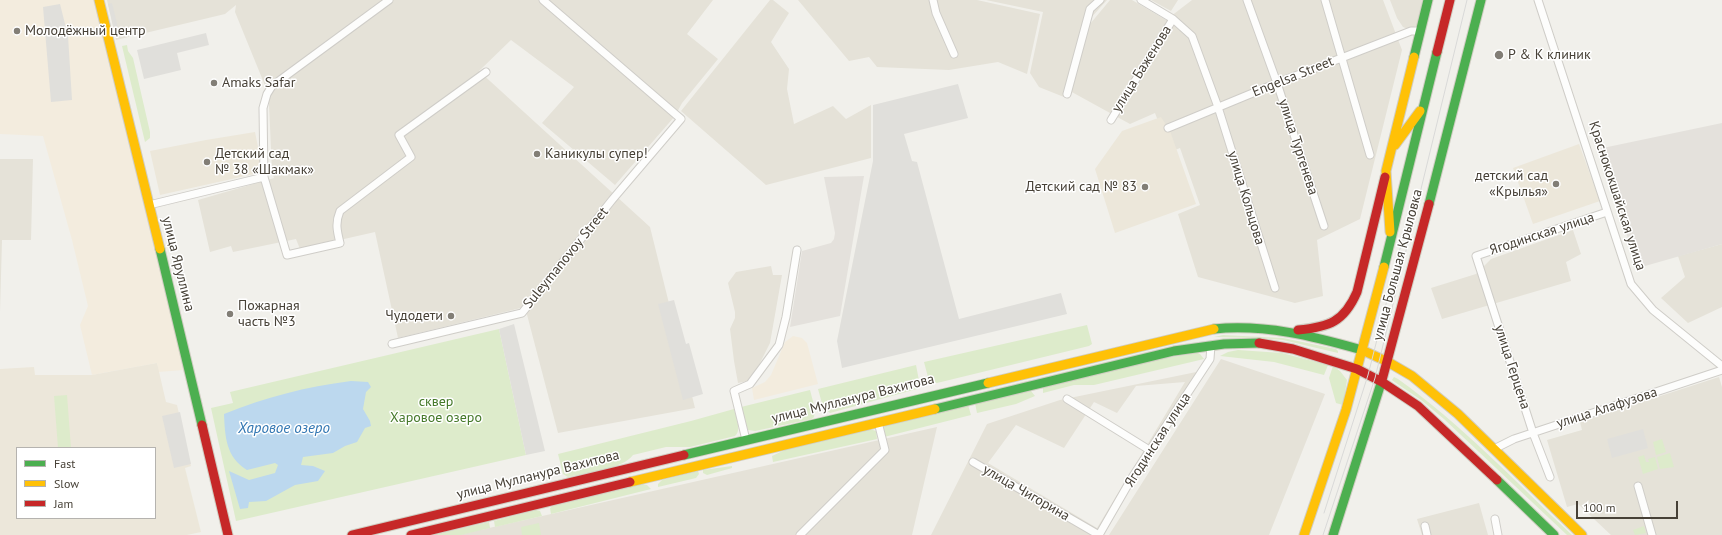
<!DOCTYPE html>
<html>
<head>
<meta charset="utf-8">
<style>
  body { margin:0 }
  #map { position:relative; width:1722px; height:535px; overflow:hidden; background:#f1f0eb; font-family:"PT Sans",sans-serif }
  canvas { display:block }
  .legend { position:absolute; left:16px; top:447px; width:140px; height:72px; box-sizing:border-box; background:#fff; border:1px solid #b5b3af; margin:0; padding:5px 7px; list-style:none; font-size:12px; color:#474137 }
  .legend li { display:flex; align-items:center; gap:8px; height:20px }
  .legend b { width:20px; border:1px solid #b5b3af }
  .scale { position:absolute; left:1576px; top:501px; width:102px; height:18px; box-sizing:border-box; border:2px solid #474137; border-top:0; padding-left:5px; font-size:12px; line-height:14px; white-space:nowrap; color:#474137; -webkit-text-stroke:3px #fff; paint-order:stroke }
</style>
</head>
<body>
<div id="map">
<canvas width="1722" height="535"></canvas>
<ul class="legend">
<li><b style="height:5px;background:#4caf50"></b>Fast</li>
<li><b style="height:5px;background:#ffc107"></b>Slow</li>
<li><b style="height:5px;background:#c62828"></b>Jam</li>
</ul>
<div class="scale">100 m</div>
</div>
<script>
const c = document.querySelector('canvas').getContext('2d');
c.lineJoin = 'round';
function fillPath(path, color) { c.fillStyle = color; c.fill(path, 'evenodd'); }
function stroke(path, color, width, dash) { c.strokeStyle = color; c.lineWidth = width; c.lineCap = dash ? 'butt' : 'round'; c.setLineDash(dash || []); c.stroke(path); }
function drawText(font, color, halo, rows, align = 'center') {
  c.font = font + ' "PT Sans",sans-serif'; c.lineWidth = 3; c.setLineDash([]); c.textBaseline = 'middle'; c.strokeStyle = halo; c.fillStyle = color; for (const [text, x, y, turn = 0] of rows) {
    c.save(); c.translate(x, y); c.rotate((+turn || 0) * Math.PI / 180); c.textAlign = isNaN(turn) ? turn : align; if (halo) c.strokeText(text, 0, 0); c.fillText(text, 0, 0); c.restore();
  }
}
fillPath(new Path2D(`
  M107,0H713L687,34L718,59L682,103L675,116L615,185L542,123L574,87L511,40L479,71L650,227L695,408L558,433L525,307L398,338L375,232L300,249L296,239L233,252L231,246L210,252L198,200L274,178L272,171L269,104L266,88L235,12L236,5L225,14L116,40ZM400,132H401L413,162L395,136Z
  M770,0H773L789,13L771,42L789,69L787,89L794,124L833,106L846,119L871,105V158L766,185L681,111Z
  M798,0H977L1040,14L1027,74L998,62L949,70L877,67L869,57L849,61Z
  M986,0H1107L1089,20L1064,97L1039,87L1030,73L1043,12Z
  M1110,0H1132L1166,20L1192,0H1383L1402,50L1360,219L1317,240L1323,296L1295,303L1198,277L1178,214L1200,205L1180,148L1170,152L1155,113L1130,124L1070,91L1090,24Z
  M1151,0H1178L1171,11Z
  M1390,0H1426L1421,20L1416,26L1408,29L1403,27L1397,18Z
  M0,159H33L31,240H2L0,312Z
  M1573,230L1581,254L1566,262L1571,281L1442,319L1431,288L1476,274L1491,259Z
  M1722,244V307L1688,323L1661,298L1685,277L1678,256Z
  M771,266L773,275H782L770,343L756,371L748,381L738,383L734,361L730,329L735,318V312L728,283L736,272Z
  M1221,359L1325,394L1269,535H1109Z
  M1206,370L1098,535H931L987,424L1060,400ZM1185,382L1097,528L988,463L1016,425L1064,448L1094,402L1117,413L1136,386Z
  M1719,377L1722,387V535H1611L1578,504L1567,507L1547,440L1582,430L1580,422Z
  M937,427L912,535H458Z
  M1479,503L1488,535H1422L1417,519Z`), '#e5e2d8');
fillPath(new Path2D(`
  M0,0H94L184,370L158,372L157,363L92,375L80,325L88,306L72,240L43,136L0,134Z
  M793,336L802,338L807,343L818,384L754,400L752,388L765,382L771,375L785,342Z`), '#f3ecde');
fillPath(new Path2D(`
  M1722,123V244L1638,268L1598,149Z
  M864,176L840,316L790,327L802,251L831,243L834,239L835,233L824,177Z`), '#e4e1dc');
fillPath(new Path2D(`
  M1161,117L1170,131L1196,204L1115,233L1095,169L1122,131Z
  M255,132L263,172L160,195L150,151L206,140Z
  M1579,144L1600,201L1533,224L1513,168Z
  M157,363L166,402L177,405L191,466L185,468L201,532L187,535H0V369L34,367L35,375H92ZM17,448H155V518H17Z`), '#ece7da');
fillPath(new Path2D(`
  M127,45L128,51L133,58L150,132V138L145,142L122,46Z
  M1087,325L1092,344L1089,346L937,383L929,381L924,362Z
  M499,329L526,455L236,521L211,408L233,403L230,392Z
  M1223,335L1283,338L1336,349L1338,351V353L1283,340L1259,338L1214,337Z
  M1238,350L1282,353L1328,365L1324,375L1274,362L1220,356L1228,352Z
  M1197,353L1200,354L1204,359L1094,385H1074L1043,393V388L1154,360Z
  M916,365L920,386L917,389L830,413L823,407L818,389Z
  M1333,366L1340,371L1347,380L1343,405L1336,403L1329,378Z
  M1394,377L1398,379C1461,424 1515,481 1572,535H1567L1444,419L1421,400L1396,383L1392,380Z
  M810,390L815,409L814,417L812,419L755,431L748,430L746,425L741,407Z
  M1031,391L1035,396L1016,404L977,413L975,403Z
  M67,395L71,448H58L54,396Z
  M968,405L971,415L884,437V427L888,425Z
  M734,409C736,417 742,430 735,436L690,447H666L633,455C623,469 585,473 568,477L563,474L558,454L691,421Z
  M870,429L876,431L877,439L773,462L772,456L789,448Z
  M1662,439L1666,452L1656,455L1653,442Z
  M1670,453L1674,467L1660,469L1657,457Z
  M1644,455L1646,462H1649L1648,459L1655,457L1658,469L1643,474L1638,457Z
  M732,466V468L707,475L703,473V470Z
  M698,471L699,474L696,478L658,487V484L662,480Z
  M642,484L647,485L651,489L551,514L550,508L553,506Z
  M536,510L540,511L542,516L495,527L494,521Z
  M489,522L490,528L461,535H433Z
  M539,523L541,535H522L521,527Z
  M1644,526L1646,533L1635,535L1633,530Z`), '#ddebcb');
fillPath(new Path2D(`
  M112,3L119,32L116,38L108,4Z
  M60,4L68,36L72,100L51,102L43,7Z
  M206,33L209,45L177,53L181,70L144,79L137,50Z
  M958,84L968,118L904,134L912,161L917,162L959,319L1061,293L1067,314L842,368L837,341L873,161V105Z
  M674,300L686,344L689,343L703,394L683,400L658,304Z
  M514,324L545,451L526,455L499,329Z
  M180,412L191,464L174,468L162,416Z
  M1643,429L1648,448L1612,458L1607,439Z`), '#e0dfdb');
fillPath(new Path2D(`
  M351,381L368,382L371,387L366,392L363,409L370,421L371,426L365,428L357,442L345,446L333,453L303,457L301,465L313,466L325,471L318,481L295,485L266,501L249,502L248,508L240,509L229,471L249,480L275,473L278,465L275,463L247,470C226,457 225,437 224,414C266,397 305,387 351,381Z`), '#bcd8ee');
const street = new Path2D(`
  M389,0L272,86L267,94L263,108L264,177L287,255L340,243C337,231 335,223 340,211L411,157L399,135L486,72
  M933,0L936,13L954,54
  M1141,0L1173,19L1192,36L1218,107L1275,288
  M1247,0L1277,83L1324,226
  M1325,0L1370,155
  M1538,0L1631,284L1653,310L1722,366
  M1067,94L1090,9L1100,0
  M1111,120L1173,19
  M1168,128L1277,83L1411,31H1420
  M149,205L264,177
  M392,344L522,313L612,200L681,119L543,0
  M1067,399L1151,451
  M746,440L734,391L750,384L779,345L786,317L797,250
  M1494,449L1514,439L1722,370
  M973,462L1099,535
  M1550,477L1533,433L1476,256L1607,212
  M1638,486L1652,535
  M1495,519L1498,535
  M1425,526L1427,535
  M800,535L885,450L878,422
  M1099,535L1133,476L1210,359L1211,345`);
const fast = new Path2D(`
  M1414,57L1428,0
  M1429,204L1481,0
  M160,249L202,425
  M1384,267L1437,52
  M1214,329C1265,324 1313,336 1362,350
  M935,409L1174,351L1224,344L1259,343
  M684,455L988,383
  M1497,480L1554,535
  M1333,535L1382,380`);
const slow = new Path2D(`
  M99,0L160,249
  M1395,145L1420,111
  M1390,232L1386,171L1414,57
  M1362,350L1388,362L1412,376L1458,414L1582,535
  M988,383L1214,329
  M630,482L935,409
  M1304,535L1346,410L1384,267`);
const jam = new Path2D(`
  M1437,52L1450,0
  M1298,330C1329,327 1344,322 1357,292L1385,177
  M1259,343L1293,349L1357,369
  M1357,369L1382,382L1418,406L1497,480
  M1382,380L1429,204
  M202,425L228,535
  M352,535L684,455
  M411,535L630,482`);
stroke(street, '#cfcdc8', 9);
stroke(fast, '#d0cdc2', 11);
stroke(slow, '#d0cdc2', 11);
stroke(jam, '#d0cdc2', 11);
stroke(street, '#fdfdfc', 7);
stroke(fast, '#4caf50', 9);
stroke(slow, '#ffc107', 9);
stroke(jam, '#c62828', 9);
stroke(new Path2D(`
  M1324,513L1368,375L1401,245
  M1323,535L1375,378L1467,0`), '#d9d9d8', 1);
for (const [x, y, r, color] of [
  [17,31,4,"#827e76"],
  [1499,55,5,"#827e76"],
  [214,83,4,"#827e76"],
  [537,154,4,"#827e76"],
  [207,162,4,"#827e76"],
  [1556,184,4,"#827e76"],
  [1145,187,4,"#827e76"],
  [230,314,4,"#827e76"],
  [451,316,4,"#827e76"]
]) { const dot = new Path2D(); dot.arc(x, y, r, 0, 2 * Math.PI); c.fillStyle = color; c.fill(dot); stroke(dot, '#fff', 1.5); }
drawText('14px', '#474137', '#fff', [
  ["Молодёжный центр",25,31],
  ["Р & К клиник",1508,55],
  ["Amaks Safar",222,83],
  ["Детский сад",215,154],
  ["№ 38 «Шакмак»",215,170],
  ["Каникулы супер!",545,154],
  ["детский сад",1548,176,"right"],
  ["«Крылья»",1548,192,"right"],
  ["Детский сад № 83",1137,187,"right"],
  ["Пожарная",238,306],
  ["часть №3",238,322],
  ["Чудодети",443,316,"right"]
], 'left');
drawText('14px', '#474137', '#fff', [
  ["улица Баженова",1142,69,-58],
  ["Engelsa Street",1293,77,-22],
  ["улица Тургенева",1298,147,72],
  ["Краснококшайская улица",1617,196,72],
  ["улица Кольцова",1246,198,73],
  ["Ягодинская улица",1542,234,-18],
  ["Suleymanovoy Street",566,258,-51],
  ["улица Яруллина",178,264,76],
  ["улица Большая Крыловка",1398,265,-75],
  ["улица Герцена",1512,367,72],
  ["улица Мулланура Вахитова",853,399,-14],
  ["улица Алафузова",1607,408,-18],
  ["Ягодинская улица",1158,440,-57],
  ["улица Мулланура Вахитова",538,475,-14],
  ["улица Чигорина",1026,493,30]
]);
drawText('14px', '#45792a', '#fff', [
  ["сквер",436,402],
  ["Харовое озеро",436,418]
]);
drawText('italic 15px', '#3176b2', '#fff', [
  ["Харовое озеро",284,429]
]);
</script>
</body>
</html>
